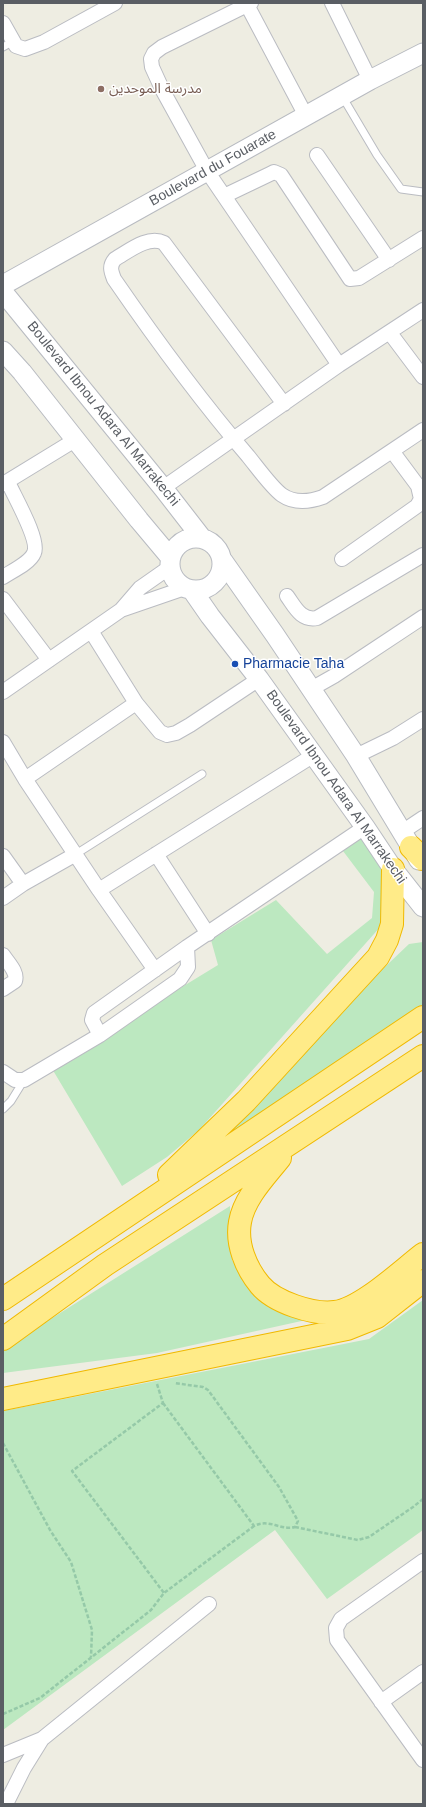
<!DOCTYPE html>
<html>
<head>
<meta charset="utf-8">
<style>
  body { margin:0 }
  #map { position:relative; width:426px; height:1807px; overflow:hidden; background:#eeede2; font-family:Arial,sans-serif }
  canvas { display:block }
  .frame { position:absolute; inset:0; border:4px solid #5a5e64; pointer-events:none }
</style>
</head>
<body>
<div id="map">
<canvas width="426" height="1807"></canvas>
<div class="frame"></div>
</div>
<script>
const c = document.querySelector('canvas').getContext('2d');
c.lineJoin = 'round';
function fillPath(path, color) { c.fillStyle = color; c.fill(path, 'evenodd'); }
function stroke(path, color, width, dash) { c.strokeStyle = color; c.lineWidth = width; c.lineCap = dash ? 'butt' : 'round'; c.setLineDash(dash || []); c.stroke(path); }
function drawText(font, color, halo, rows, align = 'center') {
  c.font = font + ' Arial,"Noto Sans Arabic",sans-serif'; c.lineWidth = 3; c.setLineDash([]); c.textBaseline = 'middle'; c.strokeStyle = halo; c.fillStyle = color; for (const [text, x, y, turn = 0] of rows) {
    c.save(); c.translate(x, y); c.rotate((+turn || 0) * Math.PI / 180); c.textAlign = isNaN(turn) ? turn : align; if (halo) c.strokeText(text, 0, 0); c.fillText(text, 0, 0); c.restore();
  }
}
fillPath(new Path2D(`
  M364,836L381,860L386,902L382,925L199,1130L167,1157L122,1186L51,1067L218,965L211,940L276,900L327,954L372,918L374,892L343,851Z
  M423,942V1005L227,1136L346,1004L409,944Z
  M230,1206L232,1260L253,1295L306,1320L157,1353L3,1373V1349Z
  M423,1300V1530L327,1599L275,1530L3,1730V1411L369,1339Z`), '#bce8c0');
const lane = new Path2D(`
  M3,47L12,42
  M342,96L377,155L401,189L423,192
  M76,854L202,774
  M3,1109L11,1101L24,1080`);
const street = new Path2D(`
  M246,3L306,116
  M251,3L162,47L154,53L151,59L152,67L163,91L207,171L339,365
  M332,3L370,80
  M3,23L16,46L25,49L44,42L115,3
  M317,155L389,260
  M224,196L270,174L274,172L281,175L350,279L359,278L423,238
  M390,333L423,377
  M284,404L164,243C148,235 129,251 115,259C109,266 111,271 114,279C156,340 200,400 248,456C257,467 272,488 282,495C295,504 309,502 323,497L423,430
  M3,484L75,440
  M163,488L339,365L423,310
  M342,559L417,506L421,499L418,486L392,451
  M3,577C12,571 30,563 34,553C40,540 14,496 8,482
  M287,596C295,607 301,621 317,618L423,555
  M3,599L49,660
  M121,610L185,588
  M91,631L136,703
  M311,689L334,676L423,617
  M3,692L121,610L140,588L170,567
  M3,742L25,779L99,890L155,970
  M356,756L393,738L423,719
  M25,779L136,703L160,732L167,735L176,733L190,725L259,679
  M402,832L423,818
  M156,854L208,934
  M3,856L23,884
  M99,890L314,755
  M3,898L23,884L76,854
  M3,955C8,963 18,972 15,981L3,989
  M100,1035L92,1020L94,1013L187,947
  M3,1072L15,1080H24L100,1035L180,979L188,967L187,947L365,827
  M423,1561L341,1619L336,1628L337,1640L423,1760
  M381,1702L423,1672
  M3,1755L42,1739L209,1604
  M6,1804L24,1768L42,1739`);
const secondary = new Path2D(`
  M3,285L370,80L423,53
  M3,292L163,488L201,537
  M3,351L22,372L139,520L170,557
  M170 564a26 26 0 1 1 52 0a26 26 0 1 1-52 0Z
  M223,561L275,635L356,756L419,860
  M192,590L210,616L259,679L365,827L393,869L423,907`);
const highway = new Path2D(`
  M411,847L423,859
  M280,1158C265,1177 244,1198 240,1222C236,1244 246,1268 260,1285C274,1302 313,1315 335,1312C361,1309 402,1270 423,1254
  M169,1175L246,1101L378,957L387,940L392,924L393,869
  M3,1299L423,1017
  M3,1339L105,1265L423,1056
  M3,1399L347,1329L377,1317L423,1281`);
stroke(lane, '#babcc2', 9);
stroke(street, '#babcc2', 16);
stroke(secondary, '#b8bbc1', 21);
stroke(highway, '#f0b900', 24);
stroke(new Path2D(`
  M157,1384L163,1403L72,1471L164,1593
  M163,1403L254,1526C269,1518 281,1531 295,1527L298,1521L279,1487L208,1390L203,1387L174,1383
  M3,1443L50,1530L71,1562L92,1630L91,1657
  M295,1527L358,1540L369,1537L413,1507L423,1499
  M3,1714L40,1698L151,1610L164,1593L254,1526`), '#95c9a8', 2.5, [4, 2]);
stroke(lane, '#fff', 7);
stroke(street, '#fff', 14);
stroke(secondary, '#fff', 19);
stroke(highway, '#ffeb88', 22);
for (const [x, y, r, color] of [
  [101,89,4,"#8d6e63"],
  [235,664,4,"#1a4fb4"]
]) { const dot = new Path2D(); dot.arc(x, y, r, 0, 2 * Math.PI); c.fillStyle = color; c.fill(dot); stroke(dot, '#fff', 1.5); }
drawText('14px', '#785e54', '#fff', [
  ["مدرسة الموحدين",109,89]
], 'left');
drawText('14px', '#5a5e64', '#fff', [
  ["Boulevard du Fouarate",213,168,-29],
  ["Boulevard Ibnou Adara Al Marrakechi",103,414,51],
  ["Boulevard Ibnou Adara Al Marrakechi",336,787,55]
]);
drawText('14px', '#164399', '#fff', [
  ["Pharmacie Taha",243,664]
], 'left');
</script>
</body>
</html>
